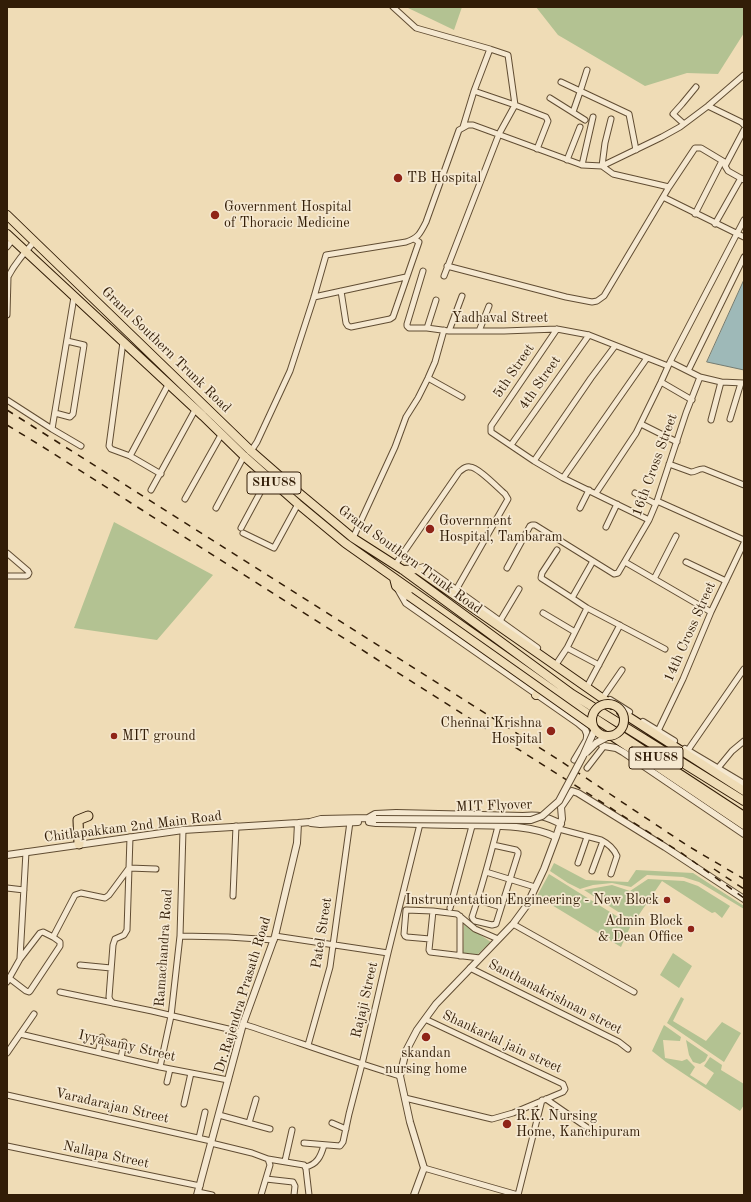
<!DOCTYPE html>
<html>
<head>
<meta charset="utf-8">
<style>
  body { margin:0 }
  #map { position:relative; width:751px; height:1202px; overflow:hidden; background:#efdcb6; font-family:"Old Standard TT",serif }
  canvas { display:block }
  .frame { position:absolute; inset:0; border:8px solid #321d07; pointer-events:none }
</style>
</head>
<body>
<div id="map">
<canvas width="751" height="1202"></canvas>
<div class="frame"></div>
</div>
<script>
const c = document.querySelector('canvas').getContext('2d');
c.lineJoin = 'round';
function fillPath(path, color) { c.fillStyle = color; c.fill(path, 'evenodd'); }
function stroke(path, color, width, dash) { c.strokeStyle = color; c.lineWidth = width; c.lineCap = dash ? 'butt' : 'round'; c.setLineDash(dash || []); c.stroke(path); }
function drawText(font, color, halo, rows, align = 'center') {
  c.font = font + ' "Old Standard TT",serif'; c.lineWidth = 3.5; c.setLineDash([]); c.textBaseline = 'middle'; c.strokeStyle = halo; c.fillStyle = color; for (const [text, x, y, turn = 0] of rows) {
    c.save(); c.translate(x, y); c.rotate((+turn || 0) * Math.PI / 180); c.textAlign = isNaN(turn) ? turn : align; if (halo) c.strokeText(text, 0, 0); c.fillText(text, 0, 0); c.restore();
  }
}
fillPath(new Path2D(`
  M406,7H462L454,30Z
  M536,7H744V33L718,74L687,73L645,86L558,35Z
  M114,522L213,575L157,640L74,628Z
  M554,863L586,880L628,882L636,870L693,873L744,906V909L699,882L683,877L647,875L631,887L612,883L593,885L580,889L568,883L550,871Z
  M549,874L631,925L621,947L537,896Z
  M648,879L684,881L698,886L730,906L722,918L715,912L712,913L707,910L662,881L634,922L584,890L612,885L630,891Z
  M464,924L491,942L477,955H463Z
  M673,953L692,966L679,988L660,975Z
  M681,997L684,999L673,1021L706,1041L722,1022L741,1033L724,1062L667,1023Z
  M664,1025L681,1037L680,1041L663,1040L665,1058L682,1061L687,1059L695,1067L690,1075L706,1085L714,1073L704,1066L710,1057L722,1065L721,1070L744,1084V1105L740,1111L666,1062L652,1051Z
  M686,1040L708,1055L705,1061L700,1064L693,1062L689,1055Z`), '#b3c292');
const water = new Path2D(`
  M744,280V370L707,362Z`);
fillPath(water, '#9eb9b8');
stroke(water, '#737b71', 1);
const minor = new Path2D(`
  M393,7L416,28L490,49L474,91L463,127
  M561,82L629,114L636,150
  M474,91L515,105L546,117L548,121L537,149
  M550,98L585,120
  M708,106L741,122L744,125
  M573,112L580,92L587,70
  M611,119L605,143L602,166L613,174L669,187
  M684,124L673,114L682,104L696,87
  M744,130L725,166L728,171L744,180
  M567,160L580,127
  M582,165L593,117
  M663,197L744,237
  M695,214L722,161
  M715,224L741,178
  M7,247L13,239
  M447,266L566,297L592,302L597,301L604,296L669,187L695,148H701L726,163
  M423,271L407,324V326L409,328H427L449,331H504L557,329L589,335L668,366
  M444,276L499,134L515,105L508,55L490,49
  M341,291L346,323L348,326L351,327L390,319L393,317L419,242L414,239
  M314,297L406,277
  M7,315L8,277C15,263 25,252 35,241
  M427,328L436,300
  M557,329L491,426V432L534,461L563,478L649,520
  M449,331L462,296
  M479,331L489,306
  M123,342L109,446L111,449L130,456L161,474
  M670,362L700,377L721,382L744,383
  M688,371L744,257
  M428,378L462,397
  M661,382L692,400
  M7,400L52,429L81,446
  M55,413L70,417L73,414L84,345L67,341
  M730,419L741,383
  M711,420L721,382
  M643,425L677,442
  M52,429L74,297
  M511,445L589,335
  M251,451L257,442L290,371L314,297L326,255L406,242C418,238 420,234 426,222L459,130L468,125H473L582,165L602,166L662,137L680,127L708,106L744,75
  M130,456L168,385
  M534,461L591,378L615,346
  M669,464L691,472C696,472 699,468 704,469L744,485
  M563,478L647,358
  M151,490L195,410
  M596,493L636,433L661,382L670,362L744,220
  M635,493L656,504
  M185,499L221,435
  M657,501L744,540
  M216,508L244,456
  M580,508L589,490
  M606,527L617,504
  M241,528L268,478
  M243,533L274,548L298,504
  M353,538L395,447L406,417L418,398L428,378L435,362L444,330
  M557,550L542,573L541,578L572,598
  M7,553L28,571L29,573L28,575L26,576H7
  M593,561L572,598L587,608L665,649
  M625,562L711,612
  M686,562L726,581
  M395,565L459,472C463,469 465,466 470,467C478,467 498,488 505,494L508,499L456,590
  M507,568L530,526L532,525H535L614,574L618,573L649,520L657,501L686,413L700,377
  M654,579L676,536
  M543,613L575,632
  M500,621L519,589
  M567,648L599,665
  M557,663L567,648L587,608
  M588,685L620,625
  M604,696L622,670
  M658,731L683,679L711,612L744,543
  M688,750L744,669
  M574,760L586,740L587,734
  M587,768L604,746
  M718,768L732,751L744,741
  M559,829L601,840C607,843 614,849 617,856L611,874
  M493,845L516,850L518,852V854L496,924L492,925L475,921L473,919L472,917C482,887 490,857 498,826
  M578,863L587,837
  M592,871L603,841
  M486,872L535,887
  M7,888L24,890
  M233,896L236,826
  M478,900L501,907
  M450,908L472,826
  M433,911L429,950L430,952L480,958
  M513,924L634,992
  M180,936L228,937L274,940
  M275,936L388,953
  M430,939L407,937L405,936L404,934L406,910L433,911L457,914L475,929L498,939
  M460,956V916
  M20,958L26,852
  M80,965L111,968
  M470,968L619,1042L628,1049
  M9,978L26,991L29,992L30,991L60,946V942L53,937
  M7,982L20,959L40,933L43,932L53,937L75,895L81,893L105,898L109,895L129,868L156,869
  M60,992L152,1011L241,1032
  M113,1003L110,1000L109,997L113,945L115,939L124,935L127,930L130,837
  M243,1024C295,1041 347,1060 400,1076
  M20,1034L160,1067L228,1080
  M308,1045L330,967L350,822
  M98,1052L102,1037
  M7,1053L34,1014
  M121,1058L124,1042
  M160,1067L171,1016L180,936L183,830
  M167,1082L170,1069
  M7,1095L211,1141
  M405,1098L492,1119L513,1113L563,1092L565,1089L563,1084L425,1019
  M546,1099L595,1133
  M184,1104L191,1073
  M219,1115L270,1129
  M249,1123L256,1099
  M332,1123L346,1129
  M199,1138L205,1112
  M211,1143L252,1153L268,1159L270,1165L261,1195
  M304,1143L340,1146L343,1142L349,1114L362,1064L388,953L420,824
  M7,1146L200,1186
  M268,1159L304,1165L306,1169L309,1195
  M285,1161L292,1130
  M305,1167C317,1165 321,1156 324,1145
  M424,1168L518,1195
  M266,1179L293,1182L295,1186L294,1195
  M198,1192L212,1195
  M518,1195L542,1100`);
const tertiary = new Path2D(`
  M417,569L424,567L537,648
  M398,589L406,603L578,723L585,729L587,734L604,746L616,748L623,752L744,834
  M610,700L629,712
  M643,722L674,741
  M685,749L744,784
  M368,818L375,814L396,813L523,816C539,814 547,817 561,824
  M369,822L376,823C404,823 433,825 462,825C492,826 529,824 556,837
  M311,823L320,824L358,822
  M7,855L183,830L298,823L310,822L321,819L368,818L376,819
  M197,1195L243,1024L275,936L297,843L298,823
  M414,1195L424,1168L410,1122L400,1076L406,1051L417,1030L436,1004L513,924L527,905L544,869L556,837L562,819L561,807L572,791L578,793L665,847L744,899`);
const primary = new Path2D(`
  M7,215L251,451L299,493L353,538L403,570L572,694L744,801
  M7,234L203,416L244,456L298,504L345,543L567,700L744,816
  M403,570L417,569L612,705
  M394,578L396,586L409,596
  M536,695L544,684
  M621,712L744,791
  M612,736L744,825`);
const motorway = new Path2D(`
  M79,844L78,820L88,816`);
stroke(minor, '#614d33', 7);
stroke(tertiary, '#614d33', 8);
stroke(primary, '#321d07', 10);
stroke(motorway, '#321d07', 11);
stroke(minor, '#f5e8d0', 5);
stroke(tertiary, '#f5e8d0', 6);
stroke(primary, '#efdcb6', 8);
stroke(motorway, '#efdcb6', 9);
stroke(new Path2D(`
  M7,410L562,762L688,846L744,879
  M7,425L43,447L683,854L744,898
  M714,869L744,889`), '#321d07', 1.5, [7, 7]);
const tertiaryBridge = new Path2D(`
  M586,753L596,743L609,736
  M376,819L531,820L542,816L559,801L583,756L595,729`);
const primaryBridge = new Path2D(`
  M409,596L593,726
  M592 720a16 16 0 1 1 32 0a16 16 0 1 1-32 0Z`);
stroke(tertiaryBridge, '#614d33', 8, []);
stroke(primaryBridge, '#321d07', 10, []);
stroke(tertiaryBridge, '#f5e8d0', 6);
stroke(primaryBridge, '#efdcb6', 8);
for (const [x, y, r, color] of [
  [398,178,5,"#8f2418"],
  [215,215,5,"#8f2418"],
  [430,529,5,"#8f2418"],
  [551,731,5,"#8f2418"],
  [114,736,4,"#8f2418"],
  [667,900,4,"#8f2418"],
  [691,929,4,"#8f2418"],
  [426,1037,5,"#8f2418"],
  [507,1124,5,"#8f2418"]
]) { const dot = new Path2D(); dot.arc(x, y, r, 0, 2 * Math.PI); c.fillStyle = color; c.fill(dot); stroke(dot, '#f5e8d0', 1.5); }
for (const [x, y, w] of [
  [274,483,54],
  [656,758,54]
]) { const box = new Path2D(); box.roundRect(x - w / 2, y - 11, w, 22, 3); c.fillStyle = '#f5e8d0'; c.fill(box); stroke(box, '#321d07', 1); }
drawText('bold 13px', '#321d07', null, [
  ["SHU88",274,483],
  ["SHU88",656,758]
]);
drawText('14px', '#321d07', '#f5e8d0', [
  ["TB Hospital",407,178],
  ["Government Hospital",224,207],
  ["of Thoracic Medicine",224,223],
  ["Government",439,521],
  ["Hospital, Tambaram",439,537],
  ["Chennai Krishna",542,723,"right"],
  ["Hospital",542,739,"right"],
  ["MIT ground",122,736],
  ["Instrumentation Engineering - New Block",659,900,"right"],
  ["Admin Block",683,921,"right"],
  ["& Dean Office",683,937,"right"],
  ["skandan",426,1053,"center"],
  ["nursing home",426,1069,"center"],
  ["R.K. Nursing",516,1116],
  ["Home, Kanchipuram",516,1132]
], 'left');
drawText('14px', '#321d07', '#f5e8d0', [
  ["Yadhaval Street",500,318],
  ["Grand Southern Trunk Road",166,350,44],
  ["5th Street",514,371,-56],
  ["4th Street",540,383,-55],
  ["16th Cross Street",655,465,-70],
  ["Grand Southern Trunk Road",410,560,36],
  ["14th Cross Street",690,632,-66],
  ["MIT Flyover",494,806,-2],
  ["Chitlapakkam 2nd Main Road",133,827,-7],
  ["Patel Street",322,933,-81],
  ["Ramachandra Road",164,948,-86],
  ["Dr.Rajendra Prasath Road",243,995,-73],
  ["Santhanakrishnan street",555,997,27],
  ["Rajaji Street",365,1000,-77],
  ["Shankarlal jain street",502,1042,25],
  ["Iyyasamy Street",127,1046,13],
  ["Varadarajan Street",112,1106,13],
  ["Nallapa Street",106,1155,12]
]);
</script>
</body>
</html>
